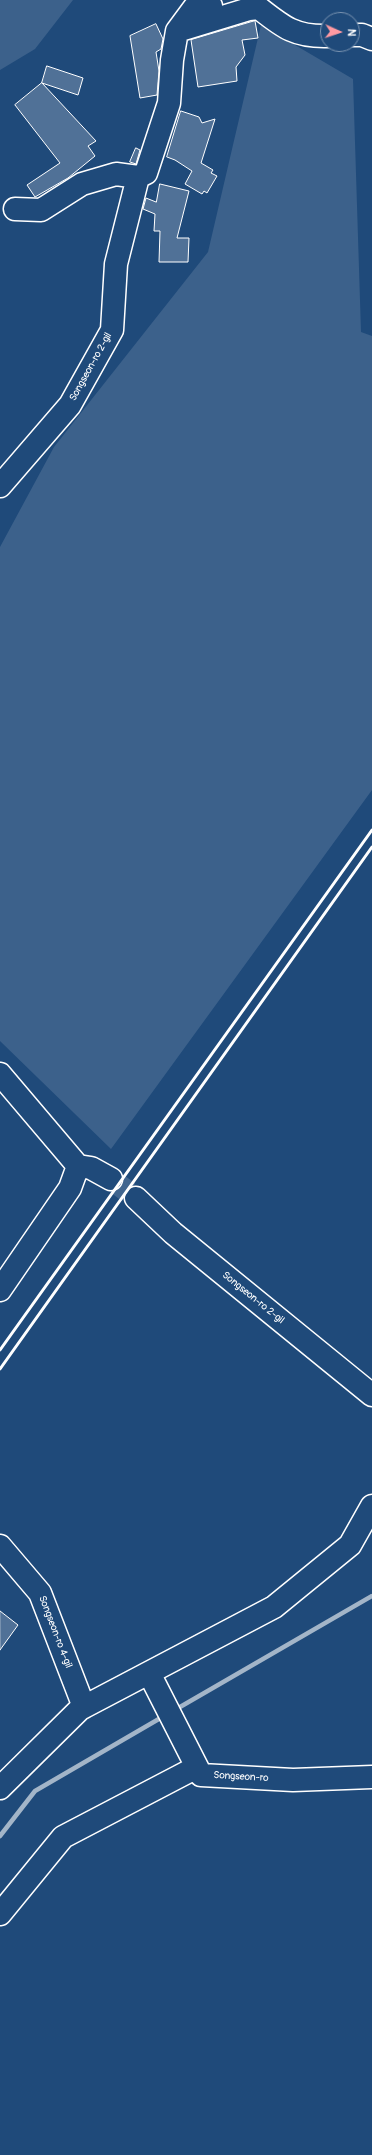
<!DOCTYPE html>
<html>
<head>
<meta charset="utf-8">
<style>
  body { margin:0 }
  #map { position:relative; width:372px; height:2155px; overflow:hidden; background:#1f4a7a; font-family:Pangolin,sans-serif }
  canvas { display:block }
  .north { position:absolute; left:320px; top:12px; width:40px; height:40px; box-sizing:border-box; background:#1f4a7a; border:1px solid #7992af; border-radius:50%; rotate:93deg; font-size:11px; font-weight:700; line-height:16px; text-align:center; color:#fff }
  .north::after { content:''; display:block; margin:auto; width:14px; height:18px; background:#ff9aa2; clip-path:polygon(50% 0,100% 100%,50% 72%,0 100%) }
</style>
</head>
<body>
<div id="map">
<canvas width="372" height="2155"></canvas>
<div class="north">N</div>
</div>
<script>
const c = document.querySelector('canvas').getContext('2d');
c.lineJoin = 'round';
function fillPath(path, color) { c.fillStyle = color; c.fill(path, 'evenodd'); }
function stroke(path, color, width, dash) { c.strokeStyle = color; c.lineWidth = width; c.lineCap = dash ? 'butt' : 'round'; c.setLineDash(dash || []); c.stroke(path); }
function drawText(font, color, halo, rows, align = 'center') {
  c.font = font + ' Pangolin,sans-serif'; c.lineWidth = 3.5; c.setLineDash([]); c.textBaseline = 'middle'; c.strokeStyle = halo; c.fillStyle = color; for (const [text, x, y, turn = 0] of rows) {
    c.save(); c.translate(x, y); c.rotate((+turn || 0) * Math.PI / 180); c.textAlign = isNaN(turn) ? turn : align; if (halo) c.strokeText(text, 0, 0); c.fillText(text, 0, 0); c.restore();
  }
}
fillPath(new Path2D(`
  M0,0H73L35,49L0,70Z
  M261,25L353,79L361,332L372,336V790L111,1149L0,1041V547L54,447L208,252Z`), '#3c618b');
stroke(new Path2D(`
  M180,1707L372,1596
  M0,1836L35,1791L164,1716`), '#a3b5c8', 4.5);
const building = new Path2D(`
  M255,21L258,38L242,40L245,55L236,67L237,81L198,87L191,40Z
  M156,24L163,39L161,49L156,52L159,71L157,95L140,98L130,36Z
  M47,66L83,78L78,95L42,83Z
  M42,83L96,141L88,146L95,156L68,178L35,197L27,185L60,163L15,105Z
  M181,111L199,117L202,123L215,119L201,163L213,170L211,173L217,176L207,193L204,191L202,194L185,184L192,171L175,160L167,157Z
  M136,148L140,150L136,164L130,162Z
  M160,184L189,191L177,238H189L188,262H159L160,231H154L155,214L143,209L146,198L156,202Z
  M0,1611L18,1625L0,1650Z`);
fillPath(building, '#507197');
stroke(building, '#fff', 1);
stroke(new Path2D(`
  M111,1179L136,1198`), '#41658e', 22, [22, 11]);
const minor = new Path2D(`
  M177,31L249,9L259,8C283,27 295,37 328,36
  M352,35H362L372,39
  M15,209L41,210L82,184L116,174L138,177
  M0,486L70,405L112,330L116,264L138,177L146,173L169,103L172,60L177,31L194,8L211,6
  M0,1074L78,1166L91,1168L111,1179
  M136,1198L173,1233L372,1395
  M0,1290L70,1188L78,1166
  M0,1546L40,1593L84,1707
  M149,1673L201,1775L293,1780L372,1777
  M0,1788L80,1709L274,1607L350,1545L372,1506
  M0,1914L63,1837L197,1767`);
stroke(minor, '#fff', 25);
stroke(minor, '#1f4a7a', 22);
stroke(new Path2D(`
  M0,1350L372,830
  M0,1369L372,847`), '#fff', 3);
drawText('10px', '#fff', '#1f4a7a', [
  ["Songseon-ro 2-gil",91,367,-61],
  ["Songseon-ro 2-gil",253,1298,39],
  ["Songseon-ro 4-gil",55,1632,69],
  ["Songseon-ro",241,1777,3]
]);
</script>
</body>
</html>
